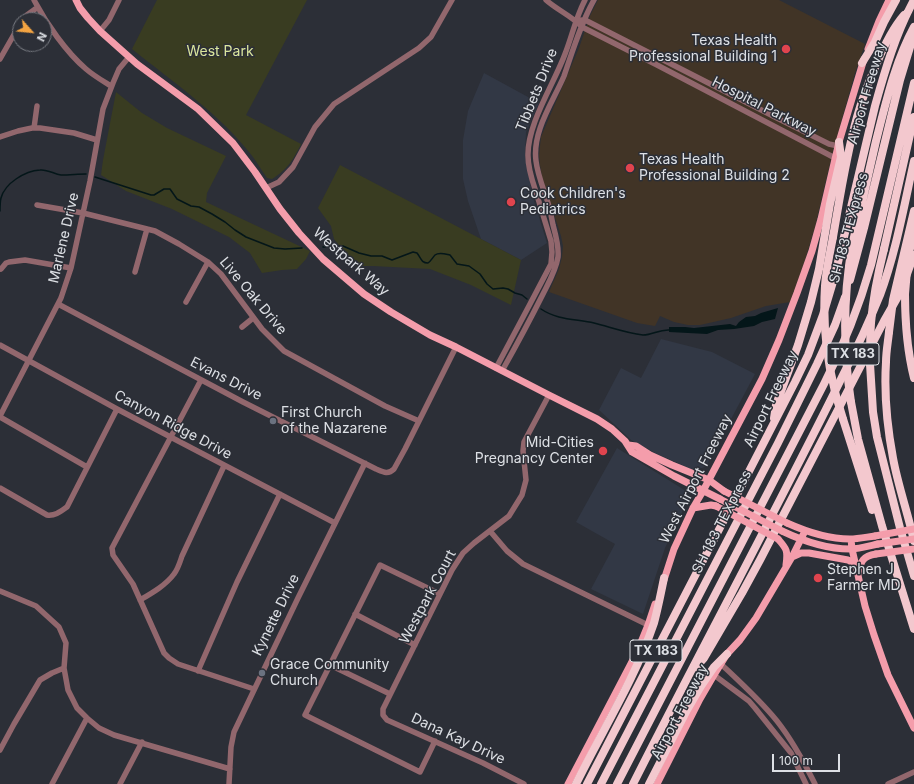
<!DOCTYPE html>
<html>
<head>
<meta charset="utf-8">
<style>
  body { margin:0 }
  #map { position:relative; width:914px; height:784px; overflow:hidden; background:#2c2f37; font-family:Inter,sans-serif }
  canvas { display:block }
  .north { position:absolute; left:12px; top:12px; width:40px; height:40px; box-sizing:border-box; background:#2c2f37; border:1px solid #73767d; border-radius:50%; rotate:117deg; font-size:11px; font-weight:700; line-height:16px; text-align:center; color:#dde0e5 }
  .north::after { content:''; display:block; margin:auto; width:14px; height:18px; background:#f3a442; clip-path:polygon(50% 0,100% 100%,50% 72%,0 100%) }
  .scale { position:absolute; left:772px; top:754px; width:68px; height:18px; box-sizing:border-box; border:2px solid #dde0e5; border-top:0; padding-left:5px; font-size:12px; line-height:14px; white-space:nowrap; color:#dde0e5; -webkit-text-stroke:3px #2c2f37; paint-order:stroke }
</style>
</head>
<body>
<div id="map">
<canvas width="914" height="784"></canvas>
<div class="north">N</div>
<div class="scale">100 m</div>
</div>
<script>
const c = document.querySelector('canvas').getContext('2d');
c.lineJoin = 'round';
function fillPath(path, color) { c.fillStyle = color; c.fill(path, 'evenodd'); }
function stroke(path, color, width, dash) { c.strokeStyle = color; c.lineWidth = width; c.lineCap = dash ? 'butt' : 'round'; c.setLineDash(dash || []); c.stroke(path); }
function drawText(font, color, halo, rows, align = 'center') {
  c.font = font + ' Inter,sans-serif'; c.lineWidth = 3; c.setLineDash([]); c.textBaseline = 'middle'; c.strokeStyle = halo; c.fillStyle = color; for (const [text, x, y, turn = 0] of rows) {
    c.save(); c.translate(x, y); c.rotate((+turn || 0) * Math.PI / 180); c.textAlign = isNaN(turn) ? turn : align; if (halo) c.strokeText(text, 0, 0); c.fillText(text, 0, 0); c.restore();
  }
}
fillPath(new Path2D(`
  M484,73L539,103L526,132L525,154L527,168L534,201L547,243L521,260L481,239L468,201L463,179V140L468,111Z
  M661,339L712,352L755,374L706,466L702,468L691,469L655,453L631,440L614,424L599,410L621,368L641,378Z
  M617,448L686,491L689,498L665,548L643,614L591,589L615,544L576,522Z`), '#323845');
fillPath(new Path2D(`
  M598,0H779L865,44L855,73L833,151L815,227L805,260L790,302L766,306L731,318L700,325H688L674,322L660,316L655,326L637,323L549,292L559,269L562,257L563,246L561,236L542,177L540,165L539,155L541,137L579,48L590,16Z`), '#413426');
fillPath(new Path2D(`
  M157,0H307L246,115L301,144C293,160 288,169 272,179L267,178C262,171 258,164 253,157C221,115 173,82 132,49Z
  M116,92L142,113L167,128L226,156L207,193L206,202L310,251L306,259L297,269L282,270L262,273L250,253L229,237L172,209L126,191L101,175L103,160Z
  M340,165L521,260L511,305L471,285L430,269L373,266H355L334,239L331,226L318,208Z`), '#393c21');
fillPath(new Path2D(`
  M778,308L775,319L762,322L754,326L734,329L718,330L707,334L669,332V327H685L694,328L730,324L736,326L739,322L746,317L755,316L761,313Z`), '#041619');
stroke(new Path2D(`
  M95,177L151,195H154L164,189H170L177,199L191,206L199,207L212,214L225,222L235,230L246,237L274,248L285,249L302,248
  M0,211C0,207 0,202 1,198C5,183 25,171 40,170C47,169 54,174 61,175C70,175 78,174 86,174
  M323,247L343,246L359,253L371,256H382L392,260L413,252L417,253C421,258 421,263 428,263C431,261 433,257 435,255C439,252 445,254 450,255L457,264L469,266L480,274L487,284L493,289L503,288L508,289L515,293L522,295L527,299
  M541,309C557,320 576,319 594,323C610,327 626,333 643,335C653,335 659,329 670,330`), '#041619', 1.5);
stroke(new Path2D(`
  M34,0C46,23 66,52 86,69C94,76 103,81 111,86
  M546,0C557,10 572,16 582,27L657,65L835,158
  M23,20L27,15L38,7
  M582,20H585L777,118L829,144L838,146
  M100,31L109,20L119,0
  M0,59L20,24
  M34,128L37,106
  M0,137L18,131L32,128H40L74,133L97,140
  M266,188L279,182L293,167L315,127L334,104L419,48L431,37L452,0
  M37,205L83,213L155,231L179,244L208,262L221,274L262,329L284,351L385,406L419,421
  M1,269L6,263L9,262L25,260L71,268
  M135,272L147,229
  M186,302L208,262
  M58,304L243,402L376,469C383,472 388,475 394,469L405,449L456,347
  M242,327L253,318
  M0,345L117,409L335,523
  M496,368L530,304L551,264L552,252L551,241C546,225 541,208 536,192C532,180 528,169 528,156C527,124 554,84 565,54C572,36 576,17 585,0
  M502,371C516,346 530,320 543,294C549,282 556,270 558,257C559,246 556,236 553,225C552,220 551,215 550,210C546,194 538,178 536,161C532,131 553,102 564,76C573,50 581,23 594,0
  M201,380L112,548L113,555L133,584L164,653L169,658L178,664L254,689
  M0,416L61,298L71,268L90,181L103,109L113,83L119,69L129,57
  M0,417L87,467
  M0,488L47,515C55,516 60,512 67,507L117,409
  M490,531L507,551L523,564L648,625
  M0,591L36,606L59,627L66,643L64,668L68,690L77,708L87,718L99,728L114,735L230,769
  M140,600C152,593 166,585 174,574C178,569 180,562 182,556L224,466
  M355,614L415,645
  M721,664C740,682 760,700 777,721C792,740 804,762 815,784
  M330,665L390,694
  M198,671L237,582L280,494
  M714,675L749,701L755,708L791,753L806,784
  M435,741L420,772L305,715L380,565L440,594
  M0,750L14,724L40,680L52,673L64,668
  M52,784L87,718
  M120,784L142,742
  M229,784L231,747L234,732L298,598L365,463
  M524,784L483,763L387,720L383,715V709L386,703L452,570L463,553L474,543L509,516L522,495L526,480L523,451L524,442L549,395
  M888,784L914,772`), '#92676d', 5.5);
stroke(new Path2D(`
  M76,0L80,8L88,18L100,31L137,64L198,109L233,143L255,172L280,209L299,233L323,259L364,294L391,312L430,335L456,347L549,395L597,419L612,429L625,441L632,452L674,476L720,499
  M868,49L879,21L889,0
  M628,445L636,446L650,455L672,465L709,480L724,491
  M693,508L711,505L716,506
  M787,523C807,532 827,539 850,539C858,539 867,537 875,536
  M782,531C803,541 826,549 850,549C859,549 869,546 878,544
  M778,539C787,549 788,551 786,565
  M851,539L852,549L865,606L874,635L888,675L914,728
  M792,557L801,553H809L848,560L855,564
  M858,573C861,561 863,556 876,554
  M663,583L674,549L693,508L703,491L762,379L779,340L797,293L812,251L821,219L839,142L864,59
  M568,784L637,652L648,625L655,604
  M657,784L700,699L714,675L727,654L740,640L756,618L792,557L805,531`), '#f49dab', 7);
stroke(new Path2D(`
  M862,63L875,42L884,22L896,0
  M833,237C840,197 846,156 857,117C862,99 869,81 877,63C884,46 892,29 904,15
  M852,246C860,211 868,176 876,141C886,102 895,62 914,27
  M884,249L914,117
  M908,258L914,229
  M850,280L864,228L900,80L914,34
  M905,294C905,322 907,350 914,378
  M889,332C888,342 886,352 886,362C884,394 887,426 893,458C898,486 908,513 914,541
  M870,364L873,412L877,437L900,528L914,576
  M851,402L858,439L882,526L914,629
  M774,418L776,405L798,345L811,302L819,269L830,204L841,157L839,142
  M843,419L872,510
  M696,667L704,658L742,593L760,560L884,321L900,293L914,255
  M576,784C602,731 635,679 654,623C658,608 661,593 664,578
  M587,784L725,518L795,382L808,355L823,315L835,275L875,106C885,70 896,33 914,0
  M601,784L778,443L817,364L835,325L845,297
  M617,784L824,384C844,345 859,307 871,265L914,83
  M633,784C685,681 739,580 791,478C809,443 827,408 844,373C857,348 869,322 880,295C896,252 904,206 914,161
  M649,784L687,710L701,686L714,667L727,654`), '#f3c8ce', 8);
stroke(new Path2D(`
  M724,491L787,523
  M720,499L782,531
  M716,506L778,539
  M875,536L914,529
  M878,544L914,539
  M876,554L914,549`), '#f49dab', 7);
stroke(new Path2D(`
  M833,237C830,253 826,269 825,286C823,318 826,355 834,387C836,398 840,408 843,419
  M905,294L908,258
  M889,332L893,300L914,211
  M870,364C870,350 870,337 871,323C873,298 878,273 884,249
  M851,402C843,350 843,298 852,246`), '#f3c8ce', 8);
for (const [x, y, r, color] of [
  [786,49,5,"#e0444e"],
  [630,168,5,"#e0444e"],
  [511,202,5,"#e0444e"],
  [273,421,4,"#6b7280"],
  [603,451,5,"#e0444e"],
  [818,578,5,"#e0444e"],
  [262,673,4,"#6b7280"]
]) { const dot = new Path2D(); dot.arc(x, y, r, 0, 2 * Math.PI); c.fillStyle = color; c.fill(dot); stroke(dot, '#2c2f37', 1.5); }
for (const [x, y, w] of [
  [853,354,52],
  [656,651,52]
]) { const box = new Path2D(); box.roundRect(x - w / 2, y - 11, w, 22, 3); c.fillStyle = '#2c2f37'; c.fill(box); stroke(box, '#dde0e5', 1); }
drawText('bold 13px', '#dde0e5', null, [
  ["TX 183",853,354],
  ["TX 183",656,651]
]);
drawText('14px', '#dde0e5', '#2c2f37', [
  ["Texas Health",777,41,"right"],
  ["Professional Building 1",777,57,"right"],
  ["Texas Health",639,160],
  ["Professional Building 2",639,176],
  ["Cook Children's",520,194],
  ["Pediatrics",520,210],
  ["First Church",281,413],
  ["of the Nazarene",281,429],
  ["Mid-Cities",594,443,"right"],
  ["Pregnancy Center",594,459,"right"],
  ["Stephen J",827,570],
  ["Farmer MD",827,586],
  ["Grace Community",270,665],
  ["Church",270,681]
], 'left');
drawText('14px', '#dbe69d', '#2c2f37', [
  ["West Park",220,52]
]);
drawText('14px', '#dde0e5', '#2c2f37', [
  ["Tibbets Drive",537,90,-68],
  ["Airport Freeway",867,93,-74],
  ["Hospital Parkway",764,107,27],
  ["SH 183 TEXpress",849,228,-75],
  ["Marlene Drive",64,238,-77],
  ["Westpark Way",351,262,41],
  ["Live Oak Drive",253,296,50],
  ["Evans Drive",226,379,27],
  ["Airport Freeway",771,399,-64],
  ["Canyon Ridge Drive",173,425,28],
  ["West Airport Freeway",696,479,-63],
  ["SH 183 TEXpress",722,522,-63],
  ["Westpark Court",428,597,-62],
  ["Kynette Drive",276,615,-64],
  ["Airport Freeway",680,712,-62],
  ["Dana Kay Drive",458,739,25]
]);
</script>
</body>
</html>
